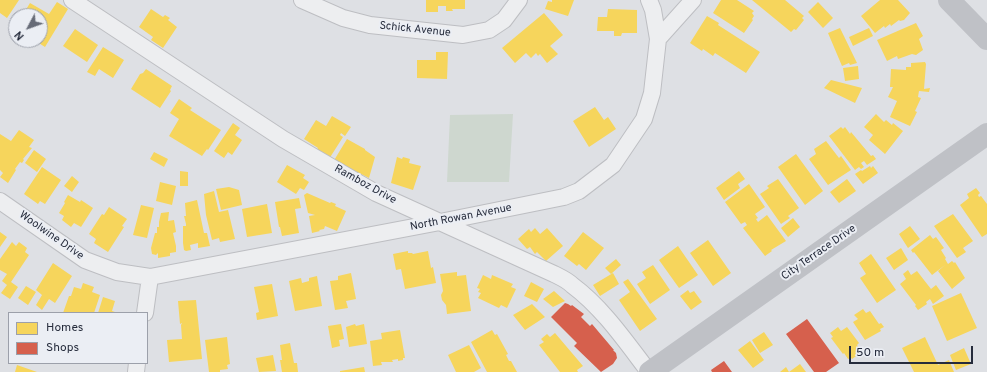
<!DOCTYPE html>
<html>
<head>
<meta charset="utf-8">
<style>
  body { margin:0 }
  #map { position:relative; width:987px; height:372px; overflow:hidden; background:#dee0e4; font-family:Overpass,sans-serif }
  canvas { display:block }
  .legend { position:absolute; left:8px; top:312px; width:140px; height:52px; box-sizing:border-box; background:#ebeef4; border:1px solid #9ca0aa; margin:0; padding:5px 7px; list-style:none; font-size:12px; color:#262c3c }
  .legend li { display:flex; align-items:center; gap:8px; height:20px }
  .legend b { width:20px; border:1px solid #9ca0aa }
  .north { position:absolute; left:8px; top:8px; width:40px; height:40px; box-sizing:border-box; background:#ebeef4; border:1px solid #9ca0aa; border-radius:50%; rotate:229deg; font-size:11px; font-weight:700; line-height:16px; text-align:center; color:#262c3c }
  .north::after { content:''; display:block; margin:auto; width:14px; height:18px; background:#666b77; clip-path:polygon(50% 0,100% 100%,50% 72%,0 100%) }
  .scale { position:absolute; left:849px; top:346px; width:124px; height:18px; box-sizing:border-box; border:2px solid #262c3c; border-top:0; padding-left:5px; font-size:12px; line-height:14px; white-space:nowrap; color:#262c3c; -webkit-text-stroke:3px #ebeef4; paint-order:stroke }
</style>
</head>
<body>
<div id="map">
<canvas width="987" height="372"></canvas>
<ul class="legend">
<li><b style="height:11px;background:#f6d55c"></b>Homes</li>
<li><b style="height:11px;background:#d6604d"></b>Shops</li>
</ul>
<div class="north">N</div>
<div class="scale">50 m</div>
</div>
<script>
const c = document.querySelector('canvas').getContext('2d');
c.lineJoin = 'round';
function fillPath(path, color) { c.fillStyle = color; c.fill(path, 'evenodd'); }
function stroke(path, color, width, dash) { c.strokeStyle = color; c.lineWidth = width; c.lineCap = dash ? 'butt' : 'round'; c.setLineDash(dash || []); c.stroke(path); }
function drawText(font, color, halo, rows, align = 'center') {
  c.font = font + ' Overpass,sans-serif'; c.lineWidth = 4; c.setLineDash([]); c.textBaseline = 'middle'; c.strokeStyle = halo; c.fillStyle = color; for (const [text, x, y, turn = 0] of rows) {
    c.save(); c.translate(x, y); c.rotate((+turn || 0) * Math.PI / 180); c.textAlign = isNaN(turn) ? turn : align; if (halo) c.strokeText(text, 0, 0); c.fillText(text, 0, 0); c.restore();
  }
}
fillPath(new Path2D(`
  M513,114L509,182H447L450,115Z`), '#ced7cf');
fillPath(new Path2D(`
  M0,0H19L7,18L0,13Z
  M426,0H465V9H452L453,11H446V6H438V12H426Z
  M552,0H574L568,16L545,9L548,1L552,2Z
  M721,0H737L754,11L752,13L754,16L752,19L753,20L744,33L713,13Z
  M752,0H785L804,16L802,18L804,20L796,30L794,29L791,32Z
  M880,0H898L910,13L904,20L900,21L899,20L891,26L890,24L885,28L884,26L875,33L861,16Z
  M57,2L68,9L45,47L34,40H40V16H22L30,3L49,14Z
  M818,2L833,18L823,28L808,12Z
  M151,9L163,17L165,15L170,18L168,20L177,27L163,48L151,40L153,37L139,27Z
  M608,9L637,10V33H622L621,36H614V31H597L598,17H607Z
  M544,13L563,35L550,46L558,54L547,63L540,54L538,56L536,53L531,58L526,53L515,63L502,48Z
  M707,16L719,23L718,25L760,52L746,73L715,53L713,56L703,49L702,51L690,43Z
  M916,23L923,36L919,39L923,50L916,55L912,54L898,59L897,56L887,61L877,40Z
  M840,28L857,63L850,65L849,63L842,66L828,33Z
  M869,28L873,36L853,46L849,37Z
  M75,29L98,45L87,62L63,46Z
  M103,47L124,60L113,78L99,69L95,76L87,72Z
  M436,52H448L447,79L417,78V60H436Z
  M925,62L926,64L924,89L930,88L929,92L919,91L918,97L921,98L915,111L917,112L910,126L890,117L897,101L888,97L893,87H890L891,69L906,70V67H911V63Z
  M858,66L859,79L845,81L843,68Z
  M146,69L172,86L170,90L171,91L160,108L131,89L140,74L143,73Z
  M831,80L862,88L855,103L824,88Z
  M179,99L192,108L190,110L221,130L208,150L207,149L202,156L169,136L179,119L170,113Z
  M595,107L604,120L608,117L616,129L589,147L573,121Z
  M876,114L884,122L886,120L892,125L893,123L903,131L885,154L869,140L873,135L864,127Z
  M332,116L351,127L345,136L341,133L340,135L343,137L329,159L316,151L318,148L304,139L316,120L326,126Z
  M233,123L240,128L235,135L242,140L232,155L228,152L224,158L214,151Z
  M841,127L843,129L845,127L850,134L851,132L871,156L873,155L876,159L867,165L864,161L861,163L864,167L861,169L859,167L855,170L829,136Z
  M19,130L34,140L29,147L32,148L23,159L24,160L22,163L20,162L15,169L16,170L8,183L0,177L3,173L0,170V134L11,141Z
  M347,139L365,149V150L375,157L369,178L355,171L353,175L333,162Z
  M826,141L839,158L841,156L851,170L828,185L809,159L816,154L814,149Z
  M34,150L46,159L37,172L25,163Z
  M154,152L168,159L164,167L150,159Z
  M796,154L823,191L805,205L778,167Z
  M397,157L402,159L403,157L410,159L409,163L421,166L413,190L391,183Z
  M287,165L305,175L303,178L309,182L304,190L300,188L296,194L277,182Z
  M870,166L871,168L873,166L878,173L863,184L855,174L861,170L862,171Z
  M42,167L61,180L45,204L40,201L38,204L24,194Z
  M180,171L188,172V186H180Z
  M739,171L745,179L738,184L740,188L724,200L716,188Z
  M72,176L79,182L72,192L64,186Z
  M778,179L799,208L788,216L790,218L781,224L760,194L769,188L767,186Z
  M847,179L856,191L839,203L830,192Z
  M160,182L176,186L172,205L156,201Z
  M749,184L765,207L755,214L758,218L756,219L758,222L767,215L786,241L771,250L772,251L765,256L743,228L747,225L745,222L741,224L725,202Z
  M229,187L239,190L242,205L221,210L216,189Z
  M976,188L980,193L978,195L979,197L981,196L987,204V234L982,237L960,205L969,198L967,194Z
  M214,191L219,212L228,210L235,239L220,242L219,238L212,240L206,215L204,194Z
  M307,193L330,203L331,202L336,204L335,206L346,211L337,231L325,226L324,229L319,230L320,231L312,233L309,216L315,215L308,213L304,195Z
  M68,195L80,202L81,200L93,208L81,227L74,223L71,227L62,220L64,216L59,213L65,203L64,202Z
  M299,198L301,208L295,209L299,233L282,236L280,227H279L275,202Z
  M197,200L204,233H207L210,246L198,248V243L190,245L191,250L186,251L184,250L183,243V226H186V224L184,216H186L185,203Z
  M267,204L272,233L247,237L242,209Z
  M141,205L154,208L147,238L133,235Z
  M109,207L127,219L122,226L124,227L108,252L94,243L96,239L89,234L102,214L104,215Z
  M169,212L168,221L174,220L176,232L173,233L176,246V252L170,253V256L158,258V253L156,255L152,254L151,248L155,233H157V227H159V222L161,213Z
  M953,214L973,241L963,248L966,252L957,258L934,226Z
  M793,218L800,227L788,237L781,228Z
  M910,226L920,239L908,248L899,234Z
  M535,228L540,234L547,228L563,246L546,261L537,252L535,254L530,247L527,249L518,239L529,229L531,232Z
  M0,232L7,237L0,247Z
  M583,232L604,248L586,270L579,264L577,266L564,256Z
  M930,235L933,239L936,237L944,248L941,250L946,258L945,259L948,264L952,261L954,263L955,262L965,278L952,289L938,271L945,265L932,275L914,252L913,253L911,250Z
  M708,240L731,273L713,286L690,253Z
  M12,242L16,246L19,242L27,248L25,252L29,255L11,282L18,287L10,299L1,293L7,285L2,281L7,274L0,270V259Z
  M678,246L698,275L679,288L659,260Z
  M901,248L908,260L894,270L886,258Z
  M408,251V253H412L413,254L428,251L431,268L433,267L436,283L405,289L401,269L396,270L393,254Z
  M871,254L896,290L877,303L860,278L866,274L859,263Z
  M616,259L621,265L611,274L605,268Z
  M53,263L72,276L55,303L49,299L42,310L36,305L42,295L36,290Z
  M653,265L670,290L650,304L637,284L646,278L642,272Z
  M908,270L911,275L917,271L931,289L936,285L944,296L933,304L930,299L926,302L927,304L918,310L915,306L916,305L900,284L906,279L903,274Z
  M457,272V276L466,275L471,311L447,314L446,305L442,300L441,295L443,291L440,274Z
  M351,273L356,299L346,301L348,308L335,310L330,281L338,280V276Z
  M613,273L619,284L600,296L593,285Z
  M483,275L491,279L492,275L513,284L511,287L516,289L507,308L501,305L499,308L478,298L481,293L478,292L480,289L477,288Z
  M317,276L322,306L295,311L289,281L301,278L302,283L309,281V278Z
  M628,279L657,319L640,331L619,300L630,292L623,282Z
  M531,282L544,289L537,302L524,296Z
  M83,283L94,287L92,292L100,295L94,313H63L69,296H71L74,287L81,289Z
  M272,284L278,316L257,320L256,313L259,312L254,287Z
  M26,286L36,292L28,305L18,298Z
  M688,290L690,293L694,291L702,302L691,310L680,296Z
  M554,291L565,301L553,307L543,299Z
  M961,293L977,328L947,341L932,306Z
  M103,297L115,301L112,311L118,313H98Z
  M196,300L202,359L169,362L167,340L182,339L181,325L182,323L180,324L178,301Z
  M532,304L545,317L525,330L513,315Z
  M863,309L866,313L870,311L879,324L881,323L884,327L880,329L881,331L865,340L853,322L858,319L854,315Z
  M341,324L344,339L339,340L340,346L332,348L328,326Z
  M355,324L356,326L364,324L367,344L349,347L346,327Z
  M838,327L841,331L847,327L859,343L857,345L862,352L852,359L851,358L848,359L844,353L843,354L831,338L833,337L830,333Z
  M400,330L405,358H403V360L398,361V359L392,360L393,362H381L382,365L373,366L370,341L382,339L381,333Z
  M492,330L495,335L497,334L508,354L506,355L509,361H511L517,372H487L471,342Z
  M764,332L773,345L760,353L752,340Z
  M555,333L583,366L577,370L578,372H560L539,345L544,342L541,339L547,334L550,337Z
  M227,337L230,364L227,365L228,369L220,370V372H209L205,340Z
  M925,337L938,365L949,360L954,372H914L902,348Z
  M750,341L764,360L753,368L738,350Z
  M290,343L294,363H297L298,372H282L280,360H282L280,345Z
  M469,345L481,368L474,372H456L448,355Z
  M964,348L971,364L956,370L950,355Z
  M273,355L276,371L259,372L256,358Z
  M800,364L806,372H780L786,367L789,372Z
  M17,365L37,372H15Z
  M364,367L365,372H340V371Z`), '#f6d55c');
fillPath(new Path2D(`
  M565,303L568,304L571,306L572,305L584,314L581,317L590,326L592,324L614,350H613L616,353L617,358L613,364L601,372L574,346L577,343L551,317Z
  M807,319L839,363L826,372H814L786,334Z
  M724,361L732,372H712L711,370Z`), '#d6604d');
const street = new Path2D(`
  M72,0L283,139L376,193L554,274C560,277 567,280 572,285C603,308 626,342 649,372
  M302,0L343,18L370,25L463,35L489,30L504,20L519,0
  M649,0L653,10L658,39
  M0,201L85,260L117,272L150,277L440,222L564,197L579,191L613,165L644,119L652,93L658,39L693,0
  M145,313L150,277
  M136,372L137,363`);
stroke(street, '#bdbec2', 18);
stroke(street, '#edeef0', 16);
stroke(new Path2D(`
  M949,0L987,39
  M650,372L987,134`), '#bfc1c6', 22);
drawText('11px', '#262c3c', '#ebeef4', [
  ["Schick Avenue",415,30,6],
  ["Ramboz Drive",365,185,29],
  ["North Rowan Avenue",461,218,-11],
  ["Woolwine Drive",51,236,35],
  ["City Terrace Drive",819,253,-35]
]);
</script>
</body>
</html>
